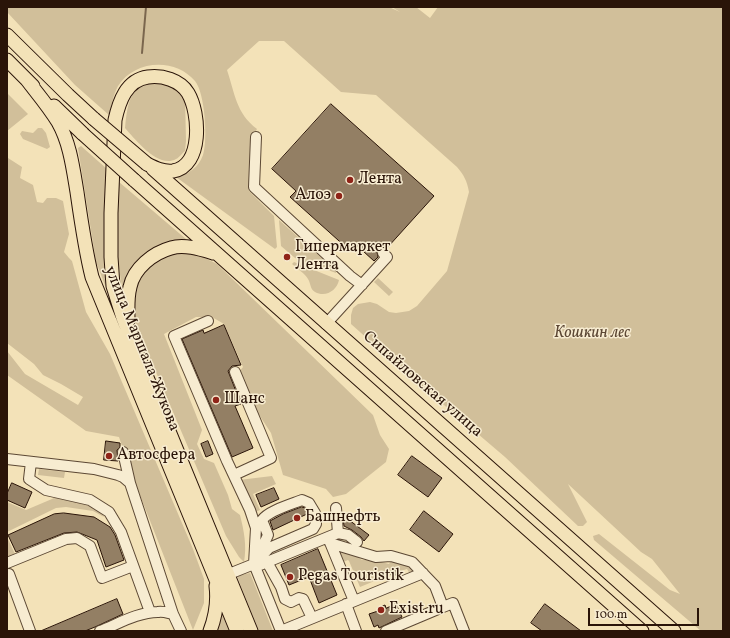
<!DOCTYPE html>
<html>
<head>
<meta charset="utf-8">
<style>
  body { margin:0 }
  #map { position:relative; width:730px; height:638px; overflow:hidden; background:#f3e2b8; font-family:Vollkorn,serif }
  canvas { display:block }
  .frame { position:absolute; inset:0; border:8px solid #2a1408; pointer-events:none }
  .scale { position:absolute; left:588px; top:608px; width:111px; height:18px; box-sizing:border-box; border:2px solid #2a1408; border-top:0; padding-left:5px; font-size:12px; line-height:14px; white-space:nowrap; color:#2a1408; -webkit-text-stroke:3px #f7ecd1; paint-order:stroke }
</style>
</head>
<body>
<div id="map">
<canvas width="730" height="638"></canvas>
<div class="frame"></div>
<div class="scale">100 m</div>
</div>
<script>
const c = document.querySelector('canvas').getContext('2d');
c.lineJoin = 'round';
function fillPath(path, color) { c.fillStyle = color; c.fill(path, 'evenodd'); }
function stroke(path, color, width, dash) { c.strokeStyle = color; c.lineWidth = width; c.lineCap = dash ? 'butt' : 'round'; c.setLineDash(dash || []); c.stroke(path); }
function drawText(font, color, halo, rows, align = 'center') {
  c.font = font + ' Vollkorn,serif'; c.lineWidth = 3; c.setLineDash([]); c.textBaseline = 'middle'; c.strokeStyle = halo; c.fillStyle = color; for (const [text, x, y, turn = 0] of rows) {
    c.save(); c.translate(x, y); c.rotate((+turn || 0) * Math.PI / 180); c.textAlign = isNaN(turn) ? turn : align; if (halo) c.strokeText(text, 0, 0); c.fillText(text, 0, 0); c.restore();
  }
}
fillPath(new Path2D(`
  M7,7H389L400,12L392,7H416L430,18L438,7H723V631H701L594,540L593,536L599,534L670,590L680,594L652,559L641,552L568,484L587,522L583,526H578L505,457L397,365L351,324V315L353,308L358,304L370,302L377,304L389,312L396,313L409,311L417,306L447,271L469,192C467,181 464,175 457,167L376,95L341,92L284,41H259L227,70C235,94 236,113 257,129L250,141L249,191L274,216L277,247L275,249L176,177C188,175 199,167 203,155C208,140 205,93 195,81C175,57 134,60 118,86C113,95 112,105 109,115L75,85L7,12Z
  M162,81L177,86L185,97L186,141L185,151C182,153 179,158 176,159C158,169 135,139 125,128C128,99 130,84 162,81Z
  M7,93L28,114L7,131Z
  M38,128H42L46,133L50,147L47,149L23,139L20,134L22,131L33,133Z
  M81,146L107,169L104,231L105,254L110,292L108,293L96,262L78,148Z
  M8,158L22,167L20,178L33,185L37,202L43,203L47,198H56L63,201L69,234L64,252L69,258L72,261L86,312L110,354L193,549L204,579V603L193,630L130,470L119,437L86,431L7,375V351L25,374L78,405L83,397L61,384L43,375L34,364L7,343V160Z
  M119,182L193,245L166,246L124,295C115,258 115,219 119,182Z
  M279,220L336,271V273L295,258L281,246Z
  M184,253L201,256L217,264L373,415L380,435L389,449L386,462L346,494L333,497L326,489L283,475L271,433L252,404L239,372L243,367L224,324L212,317H196L164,334L202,430L197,444L204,459L214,463L228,495L232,509L240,515C244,531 247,546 244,562L239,557L226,536L135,323C131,285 142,256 184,253Z
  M294,262L339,280C337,290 326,298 315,292C310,289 311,284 308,279C305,274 297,268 292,264Z
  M378,278L393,292L389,296L374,282Z
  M39,469L65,472L64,478L38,475Z
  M272,476L276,484L253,494L260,510L253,513L239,480Z
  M59,496L98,508L104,517L93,511L66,507L56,508L7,532V502L26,510Z
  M7,537L15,554L8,557L7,555Z
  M338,549L356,556L362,560H374L389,564L392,559L407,563L414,571L410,574L407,569L398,572L396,568L387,571L389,575L360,587L349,561L348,560L343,562Z
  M250,573L273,631H258L237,576Z
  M221,599L233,631H212Z`), '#d1bf9a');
stroke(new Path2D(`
  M142,53L146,7`), '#7a664e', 2);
const building = new Path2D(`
  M331,104L434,196L387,248L382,247L378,249L377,252L378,257L374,261L353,242L348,249L290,197L296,191L272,169Z
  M224,325L241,365L232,366L228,371L241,404L235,406L253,448L232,457L182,339L203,330L204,333Z
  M106,441L120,443V447L117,450L118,461L104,460Z
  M208,441L213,454L206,457L201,444Z
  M412,456L442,478L428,497L398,475Z
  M12,483L32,492L25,508L7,500V494Z
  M274,488L279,499L261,507L256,495Z
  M302,507L305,508L307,514L273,530L270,521L283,514Z
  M424,511L453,534L439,552L410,530Z
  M64,513L94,517L110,527L115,535L124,560L106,567L97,540L77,532L64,533L16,552L8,535L54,514Z
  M345,517L369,535L364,541L361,537L352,530L344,526L343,519Z
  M318,549L337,595L319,603L309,577L289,585L281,565Z
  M395,569L397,574L392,577L390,572Z
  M117,599L123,614L95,627L85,631H41Z
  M396,604L402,617L379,628L378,625L374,627L369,614L378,611V608L385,605L386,608Z
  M545,604L581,631H542L531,623Z`);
fillPath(building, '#937f64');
stroke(building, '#2a1408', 1);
const minor = new Path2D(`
  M256,137L254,187L350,276L362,285
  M208,321L174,336L227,461L250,510L256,528L254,564L281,631L423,573
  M326,324L387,257L383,253
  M123,452L130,483
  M7,459L94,469L118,475L123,477L130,483L173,614L181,631
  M31,462L29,479L46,490L90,500L109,512L121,532L150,612
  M234,475L271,458L235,372
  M336,508L338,533
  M329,540L354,601
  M330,543L376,557L391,556L412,562L435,586L443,607L386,631
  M267,562L281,587L285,599L291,602L299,598L303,599L312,618
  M7,563L66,539L77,538L90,546L102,578L133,566
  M255,567L338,533L348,535L357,542
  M9,574L30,631
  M229,574L254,564L269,548L313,529L316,524L315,513L309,503L302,500C292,504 268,511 262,520L268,535L257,559
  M346,604L356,631
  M443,607L453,603L464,631
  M100,631C118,624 138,612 158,612C163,611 168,613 173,614`);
const major = new Path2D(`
  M7,35L68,95L94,119
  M7,60L33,86
  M27,80C37,93 49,107 58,122C70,143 73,168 77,192C81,220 85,249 92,277L237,631
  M54,106L83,134
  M147,164C155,168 163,172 173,171C203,166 200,113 188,93C180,80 162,75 148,77C126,80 119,102 115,120L111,213V257L113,286L123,318L130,336L251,631
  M153,169L674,631
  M134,180L642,631
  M128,321C128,310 127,298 130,287C134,268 153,253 171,248C184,244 200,249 213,253
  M210,631C216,615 218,602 216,586`);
stroke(minor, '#5c4834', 12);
stroke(major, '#2a1408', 15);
stroke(minor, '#f7ecd1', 10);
stroke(major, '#f3e2b8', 13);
const majorBridge = new Path2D(`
  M94,119L147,164
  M83,134L134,180`);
stroke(majorBridge, '#2a1408', 15, []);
stroke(majorBridge, '#f3e2b8', 13);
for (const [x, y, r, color] of [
  [350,180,4,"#8f2418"],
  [339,196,4,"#8f2418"],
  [287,257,4,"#8f2418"],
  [216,400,4,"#8f2418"],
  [109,456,4,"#8f2418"],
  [297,518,4,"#8f2418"],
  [290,577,4,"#8f2418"],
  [381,610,4,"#8f2418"]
]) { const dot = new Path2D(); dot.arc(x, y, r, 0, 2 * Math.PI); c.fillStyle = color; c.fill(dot); stroke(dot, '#f7ecd1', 1.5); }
drawText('16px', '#2a1408', '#f7ecd1', [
  ["Лента",358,180],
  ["Алоэ",331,196,"right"],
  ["Гипермаркет",295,248],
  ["Лента",295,266],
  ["Шанс",224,400],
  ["Автосфера",117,456],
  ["Башнефть",305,518],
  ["Pegas Touristik",298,577],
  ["Exist.ru",389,610]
], 'left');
drawText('italic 16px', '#5c4734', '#f7ecd1', [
  ["Кошкин лес",592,334]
]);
drawText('16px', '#2a1408', '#f7ecd1', [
  ["улица Маршала Жукова",141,349,68],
  ["Сипайловская улица",422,385,41]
]);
</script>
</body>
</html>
